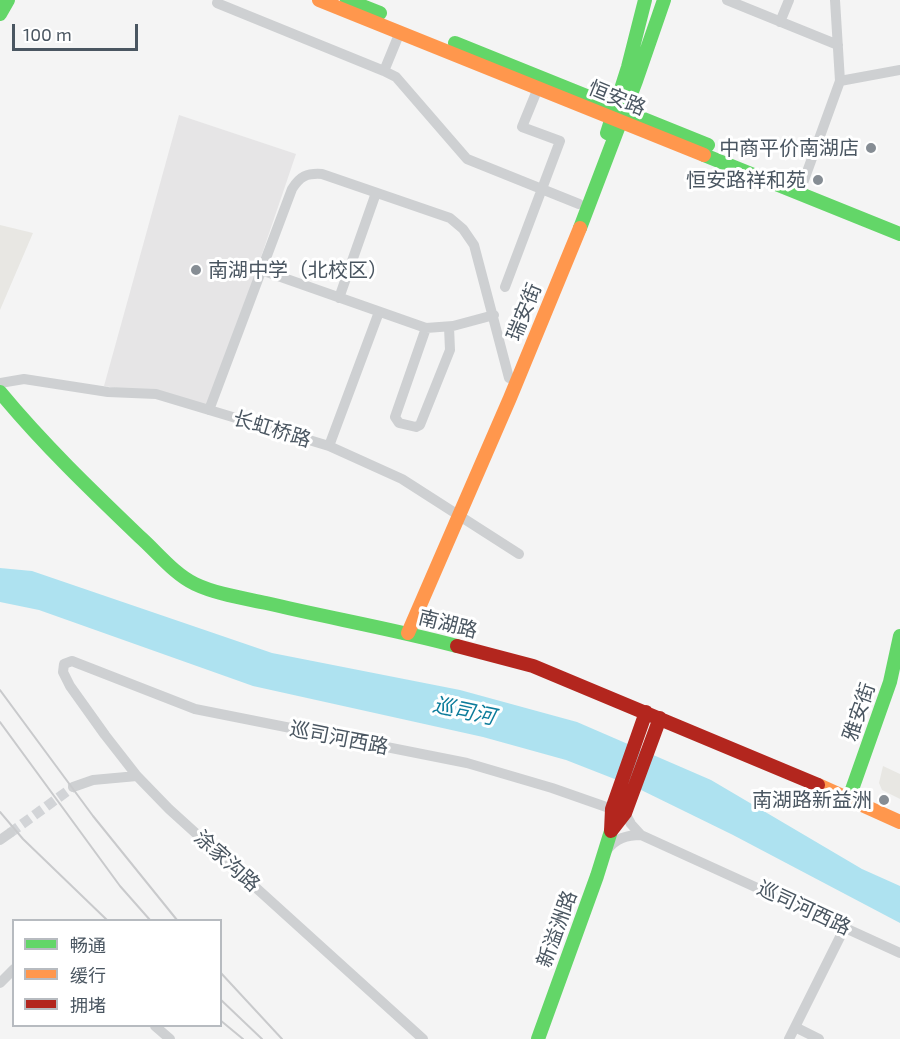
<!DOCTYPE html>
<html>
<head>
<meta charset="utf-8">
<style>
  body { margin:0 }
  #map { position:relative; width:900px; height:1039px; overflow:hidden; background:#f4f4f4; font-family:"Exo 2","Noto Sans SC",sans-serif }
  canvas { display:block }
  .legend { position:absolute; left:12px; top:919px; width:210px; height:108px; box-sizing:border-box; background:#fff; border:2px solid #b7bbc0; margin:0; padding:8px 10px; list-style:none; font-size:18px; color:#4a5661 }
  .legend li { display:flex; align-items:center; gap:12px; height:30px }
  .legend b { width:30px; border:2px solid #b7bbc0 }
  .scale { position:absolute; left:12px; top:24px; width:126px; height:27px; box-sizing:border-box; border:3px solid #4a5661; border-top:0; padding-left:8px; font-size:18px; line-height:21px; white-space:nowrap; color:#4a5661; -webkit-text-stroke:4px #fff; paint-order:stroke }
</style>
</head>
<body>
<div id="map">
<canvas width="900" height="1039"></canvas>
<ul class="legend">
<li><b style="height:8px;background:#63d668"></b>畅通</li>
<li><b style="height:8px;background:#ff974d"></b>缓行</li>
<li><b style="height:8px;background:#b3261e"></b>拥堵</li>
</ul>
<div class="scale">100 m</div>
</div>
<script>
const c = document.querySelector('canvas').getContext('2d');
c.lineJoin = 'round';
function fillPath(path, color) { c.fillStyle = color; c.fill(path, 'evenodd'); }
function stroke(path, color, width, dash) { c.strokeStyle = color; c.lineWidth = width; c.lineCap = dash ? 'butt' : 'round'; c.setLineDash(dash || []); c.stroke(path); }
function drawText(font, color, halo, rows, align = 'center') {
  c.font = font + ' "Exo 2","Noto Sans SC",sans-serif'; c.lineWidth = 6; c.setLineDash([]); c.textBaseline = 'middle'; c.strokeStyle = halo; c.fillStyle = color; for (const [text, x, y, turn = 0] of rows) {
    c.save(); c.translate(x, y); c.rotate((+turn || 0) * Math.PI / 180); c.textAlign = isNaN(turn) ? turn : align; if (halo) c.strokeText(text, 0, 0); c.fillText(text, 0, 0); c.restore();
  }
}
fillPath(new Path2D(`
  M0,225L33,233L0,310Z
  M883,766L900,774V799L882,790L879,783Z`), '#e8e7e3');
fillPath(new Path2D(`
  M179,115L296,154L209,410L156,394L104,386Z`), '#e6e5e6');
fillPath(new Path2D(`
  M0,568L32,571L272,653L460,690L577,722L711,780L862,869L900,886V923L733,835L635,787L566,760L483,737L253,686L39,610L0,602Z`), '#aee2f0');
stroke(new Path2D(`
  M10,833L73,787`), '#d2d4d7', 10, [10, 5]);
stroke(new Path2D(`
  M218,0L217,3L384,71
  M727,0L838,45
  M780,22L789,0
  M400,32L384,71L396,77L467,159L579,204
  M840,81L900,70
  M799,194L840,81L835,0
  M261,270L426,328L453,326L494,315
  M505,287L560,141L522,127L538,88
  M339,298L376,193
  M426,328L395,417L399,423L416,427L420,425L450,350L449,327
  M0,383L24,379L108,392L156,394L329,446L402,479L519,554
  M209,410L292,189C300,176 307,173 322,174L450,218L463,229L474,245L509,378
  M329,446L379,312
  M73,787L93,780L137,776
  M625,813L631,824L641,835L900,953
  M0,840L10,833
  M607,850C616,838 627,835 641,835
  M0,983L14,969
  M155,1026L170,1039
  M795,1027L819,1039
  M423,1039L169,809L137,776L105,735L70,686L63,672L64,664L72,661L77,663L195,709L467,763L552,788L612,809
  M789,1039L845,927`), '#ced0d2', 10);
stroke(new Path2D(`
  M347,0L380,13
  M0,14L8,0
  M455,43L708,145
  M607,133L628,67L645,0
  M704,155L900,234
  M580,228L636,81L664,0
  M0,392C43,444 91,490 140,537C157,552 174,574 195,584C216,594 243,598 266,603C329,618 394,629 457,646
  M849,798L890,682L900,636
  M538,1039L597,876L611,831`), '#63d668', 14);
stroke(new Path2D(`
  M319,0L704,155
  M408,633L510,398L580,228
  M818,785L900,822`), '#ff974d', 14);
stroke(new Path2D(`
  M457,646L533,666L818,785
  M646,712L612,809L611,831L625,813L660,718`), '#b3261e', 14);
stroke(new Path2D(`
  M0,690L93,816L177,920
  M0,722L120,886L150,920
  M0,812L23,839L107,920
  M220,972L282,1039
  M220,999L262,1039
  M220,1020L243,1039`), '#c9cacc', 2);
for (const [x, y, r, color] of [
  [871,148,6,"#868d94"],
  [818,180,6,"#868d94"],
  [196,270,6,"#868d94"],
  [884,800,6,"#868d94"]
]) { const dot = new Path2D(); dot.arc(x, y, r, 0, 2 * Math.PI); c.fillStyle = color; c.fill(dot); stroke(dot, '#fff', 2); }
drawText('20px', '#4a5661', '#fff', [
  ["恒安路",617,98,22],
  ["瑞安街",524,312,-68],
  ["长虹桥路",272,429,17],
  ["南湖路",448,624,14],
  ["雅安街",859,712,-71],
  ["巡司河西路",339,738,11],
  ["涂家沟路",227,861,42],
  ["巡司河西路",804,908,25],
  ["新溢洲路",557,929,-70]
]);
drawText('20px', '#4a5661', '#fff', [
  ["中商平价南湖店",859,148],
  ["恒安路祥和苑",806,180],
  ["南湖中学（北校区）",208,270,"left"],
  ["南湖路新益洲",872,800]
], 'right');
drawText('italic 21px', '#0c7c9b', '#fff', [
  ["巡司河",464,711,12]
]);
</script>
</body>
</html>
